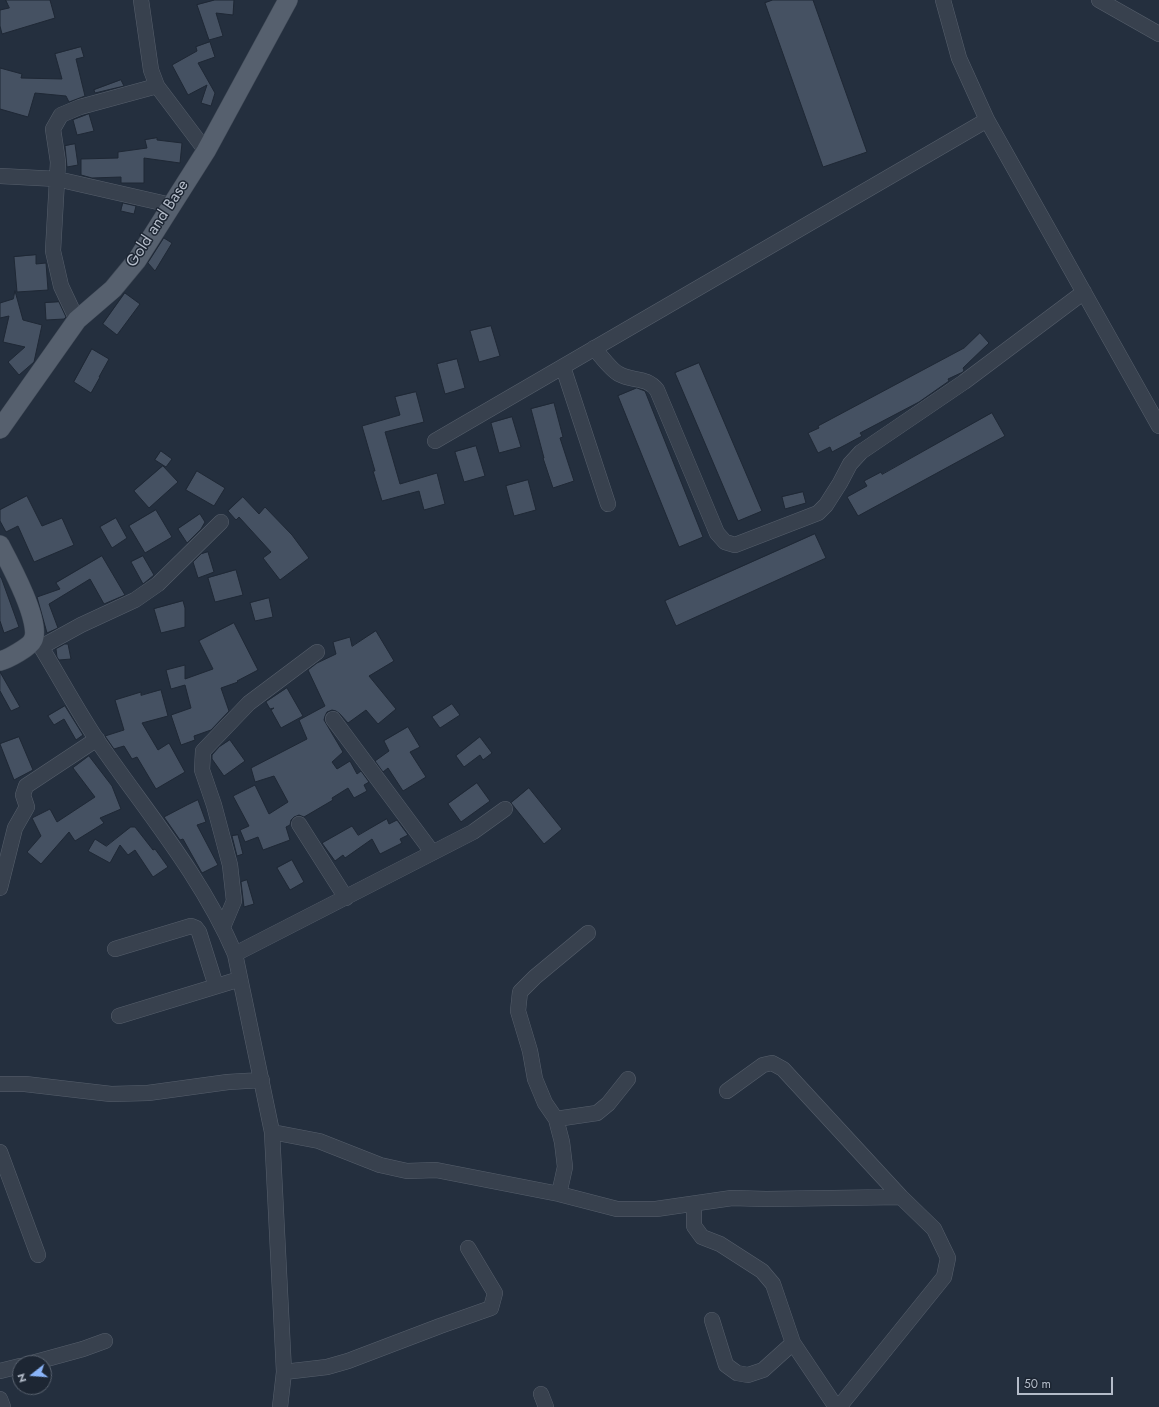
<!DOCTYPE html>
<html>
<head>
<meta charset="utf-8">
<style>
  body { margin:0 }
  #map { position:relative; width:1159px; height:1407px; overflow:hidden; background:#242f3e; font-family:Jost,sans-serif }
  canvas { display:block }
  .north { position:absolute; left:12px; top:1355px; width:40px; height:40px; box-sizing:border-box; background:#1d2633; border:1px solid #59626f; border-radius:50%; rotate:253deg; font-size:11px; font-weight:700; line-height:16px; text-align:center; color:#b4bcc9 }
  .north::after { content:''; display:block; margin:auto; width:14px; height:18px; background:#8ab4f8; clip-path:polygon(50% 0,100% 100%,50% 72%,0 100%) }
  .scale { position:absolute; left:1017px; top:1377px; width:96px; height:18px; box-sizing:border-box; border:2px solid #b4bcc9; border-top:0; padding-left:5px; font-size:12px; line-height:14px; white-space:nowrap; color:#b4bcc9; -webkit-text-stroke:3px #1d2633; paint-order:stroke }
</style>
</head>
<body>
<div id="map">
<canvas width="1159" height="1407"></canvas>
<div class="north">N</div>
<div class="scale">50 m</div>
</div>
<script>
const c = document.querySelector('canvas').getContext('2d');
c.lineJoin = 'round';
function fillPath(path, color) { c.fillStyle = color; c.fill(path, 'evenodd'); }
function stroke(path, color, width, dash) { c.strokeStyle = color; c.lineWidth = width; c.lineCap = dash ? 'butt' : 'round'; c.setLineDash(dash || []); c.stroke(path); }
function drawText(font, color, halo, rows, align = 'center') {
  c.font = font + ' Jost,sans-serif'; c.lineWidth = 3; c.setLineDash([]); c.textBaseline = 'middle'; c.strokeStyle = halo; c.fillStyle = color; for (const [text, x, y, turn = 0] of rows) {
    c.save(); c.translate(x, y); c.rotate((+turn || 0) * Math.PI / 180); c.textAlign = isNaN(turn) ? turn : align; if (halo) c.strokeText(text, 0, 0); c.fillText(text, 0, 0); c.restore();
  }
}
const building = new Path2D(`
  M6,0H50L55,18L2,34L0,26V10L9,8Z
  M215,0H234L233,15L216,13L223,36L209,40L197,5Z
  M773,0H813L867,152L823,167L765,3Z
  M210,42L215,57L198,63L215,93L211,106L201,103L207,85L188,95L172,65L197,51L196,47Z
  M81,47L84,57L76,59L85,96L69,102L66,96L35,93L28,117L0,109V68L22,74L21,78L62,79L55,54Z
  M121,80L124,86L95,93L94,90Z
  M89,114L94,131L77,135L73,120Z
  M157,138V140L182,143L180,163L144,158V183H121V177L92,178L81,175V159L118,158V152L147,148L145,140Z
  M75,144L78,165L67,167L65,146Z
  M123,203L136,206L134,214L121,211Z
  M164,238L172,243L155,271L148,263Z
  M36,255V264L46,263L48,290L17,292L14,257Z
  M15,291L23,320L42,325L34,362L19,375L8,362L25,347L3,342L9,316L0,318V303L13,299Z
  M125,293L140,304L117,335L103,324Z
  M59,302L66,317L64,319L46,320L45,303Z
  M491,326L500,356L479,362L470,331Z
  M980,333L989,343L963,368L964,370L963,372L948,379L949,381L919,402L860,433L862,436L832,452L830,447L818,453L808,433L819,428L818,426L964,348Z
  M92,349L109,359L99,377H100L91,393L74,382Z
  M457,359L465,388L445,394L437,364Z
  M699,363L762,511L738,521L675,373Z
  M637,388L645,391L703,537L679,547L618,396Z
  M416,392L424,422L385,432L400,484L437,473L445,504L424,510L419,491L382,501L373,471H375L362,426L400,415L395,397Z
  M554,403L563,437L560,438L574,481L553,488L543,458H544L531,409Z
  M992,413L1005,436L858,516L847,497L867,486L864,481L881,472L882,474Z
  M512,417L521,447L499,453L491,423Z
  M476,446L485,476L464,482L455,452Z
  M161,451L172,459L166,467L155,460Z
  M163,466L178,482L149,508L134,491Z
  M197,471L225,488L214,506L186,490Z
  M528,480L536,510L514,516L506,486Z
  M803,492L806,503L785,509L782,497Z
  M27,496L42,526L62,518L74,545L34,562L18,526L6,532L0,521V510Z
  M243,497L259,514L265,507L292,535L309,558L280,580L263,558L271,552L239,517L236,520L228,511Z
  M156,510L172,537L145,553L129,526Z
  M200,514L205,522L201,529L187,543L178,529Z
  M116,518L127,538L112,548L100,527Z
  M815,534L826,558L676,626L665,601Z
  M208,552L214,572L198,578L193,562L201,554Z
  M102,556L125,595L104,604L90,579L49,604L58,628L47,633L37,597L60,589L56,583Z
  M143,556L154,575L143,584L131,562Z
  M236,570L243,595L215,602L208,578Z
  M0,577H1L19,627L4,633L0,621Z
  M269,598L273,617L255,621L250,603Z
  M183,601L185,608V627L161,633L154,609Z
  M234,623L258,670L237,681L238,682L221,688L229,711L211,730L194,736L195,740L181,745L171,715L191,708L185,685L171,689L166,670L185,665V679L213,669L199,641Z
  M376,631L394,661L369,676L396,709L378,724L366,710L348,723L340,714L336,711L332,710L327,712L325,716L324,720L343,752L332,762L337,769L350,761L357,774L361,771L369,782L364,785L367,791L354,798L348,788L332,798L333,800L304,817L299,815L294,817L291,820L290,825L286,827L290,840L263,850L258,837L245,842L240,830L249,826L233,796L255,785L269,814L288,802L274,776L255,782L251,768L307,739L299,720L325,706L308,670L317,663L336,654L333,642L350,637L352,646Z
  M65,644H68L71,659L59,660L57,657L56,649Z
  M0,672L20,707L11,711L0,691Z
  M287,688L303,716L281,728L271,710L274,708L270,709L266,702Z
  M161,690L168,716L142,723L158,750L169,743L185,772L156,789L137,757L132,759L124,746L114,749L105,736L124,730L115,700L141,692V695Z
  M452,704L460,715L440,728L432,717Z
  M65,706L83,735L76,740L64,719L54,725L48,716Z
  M408,727L420,747L410,752L426,777L403,791L388,768L383,772L375,761L389,751L384,741Z
  M19,737L33,770L14,780L0,744Z
  M480,737L492,753L483,760L480,755L464,767L456,756Z
  M230,740L245,761L224,776L212,759V755L219,747Z
  M89,756L112,786L121,809L100,818L104,823L75,841L69,832L41,864L27,852L41,836L32,818L50,809L57,822L95,797L73,768Z
  M477,783L490,801L461,822L448,804Z
  M529,788L562,829L544,844L511,803Z
  M198,800L206,822L197,825L218,865L202,873L183,839L180,840L164,817L187,805Z
  M387,819L389,824L397,820L408,835L400,839L402,843L380,854L372,839L345,858L343,855L335,861L322,843L352,826L358,835Z
  M131,827H135L153,850L155,849L168,867L153,877L135,850L128,855L120,845L110,863L88,851L95,839L106,846Z
  M238,835L243,854L237,856L232,836Z
  M292,860L304,882L290,890L277,868Z
  M247,880L254,904L244,907L241,882Z`);
fillPath(building, '#455162');
stroke(building, '#1f2835', 1);
const minor = new Path2D(`
  M141,0L151,70L157,86L206,151
  M943,0L959,58L987,120L1159,426
  M1099,0L1159,34
  M0,176L57,179L171,205
  M77,320L61,286L53,251L58,162L53,129L61,115L80,107L157,86
  M594,348C601,356 611,370 619,374C633,382 646,376 657,390L717,533L725,542L735,545L818,513L826,505L840,483L850,464L861,452L964,382L1084,292
  M563,367L608,504
  M435,441L987,120
  M33,640L41,647C60,678 77,710 97,740C145,810 201,875 235,954L272,1132L284,1372L280,1407
  M41,647L81,625L135,600L158,584L221,522
  M333,719L432,852
  M299,824L346,898
  M0,888L15,828L27,807L23,795L26,786L97,739
  M223,927L234,901L230,865L214,805L202,770L203,751L249,703L317,652
  M115,949L191,926L196,928L199,932L216,986
  M235,954L473,832L505,809
  M119,1016L240,979
  M0,1084H25L111,1094L148,1093L228,1082L262,1080
  M727,1091L763,1065L772,1063L783,1069L901,1197
  M556,1119L597,1113L608,1104L628,1079
  M272,1132L319,1141L380,1165L407,1171L436,1170L559,1194L617,1209H656L732,1198L766,1199L901,1197L934,1229L948,1258L944,1277L839,1407
  M0,1152L38,1255
  M559,1194L565,1167L562,1142L556,1119L545,1103L535,1079L530,1051L518,1011L520,992L535,977L588,933
  M694,1204V1226L702,1237L720,1244L762,1271L773,1284L793,1343L836,1407
  M712,1320L726,1365L737,1373L748,1375L763,1370L793,1343
  M32,1363L83,1349L105,1341
  M0,1371L20,1366
  M284,1372L327,1367L348,1361L440,1326L491,1308L495,1293L468,1248
  M541,1394L546,1407
  M0,1399L3,1407`);
const major = new Path2D(`
  M0,429L77,320L113,289L137,260L206,151L288,0
  M0,545C9,562 42,623 33,640C30,647 8,659 0,661`);
stroke(minor, '#565f6c', 16);
stroke(major, '#414a57', 20);
stroke(minor, '#38414e', 15);
stroke(major, '#56606e', 19);
drawText('16px', '#b4bcc9', '#1d2633', [
  ["Gold and Base",158,224,-57]
]);
</script>
</body>
</html>
